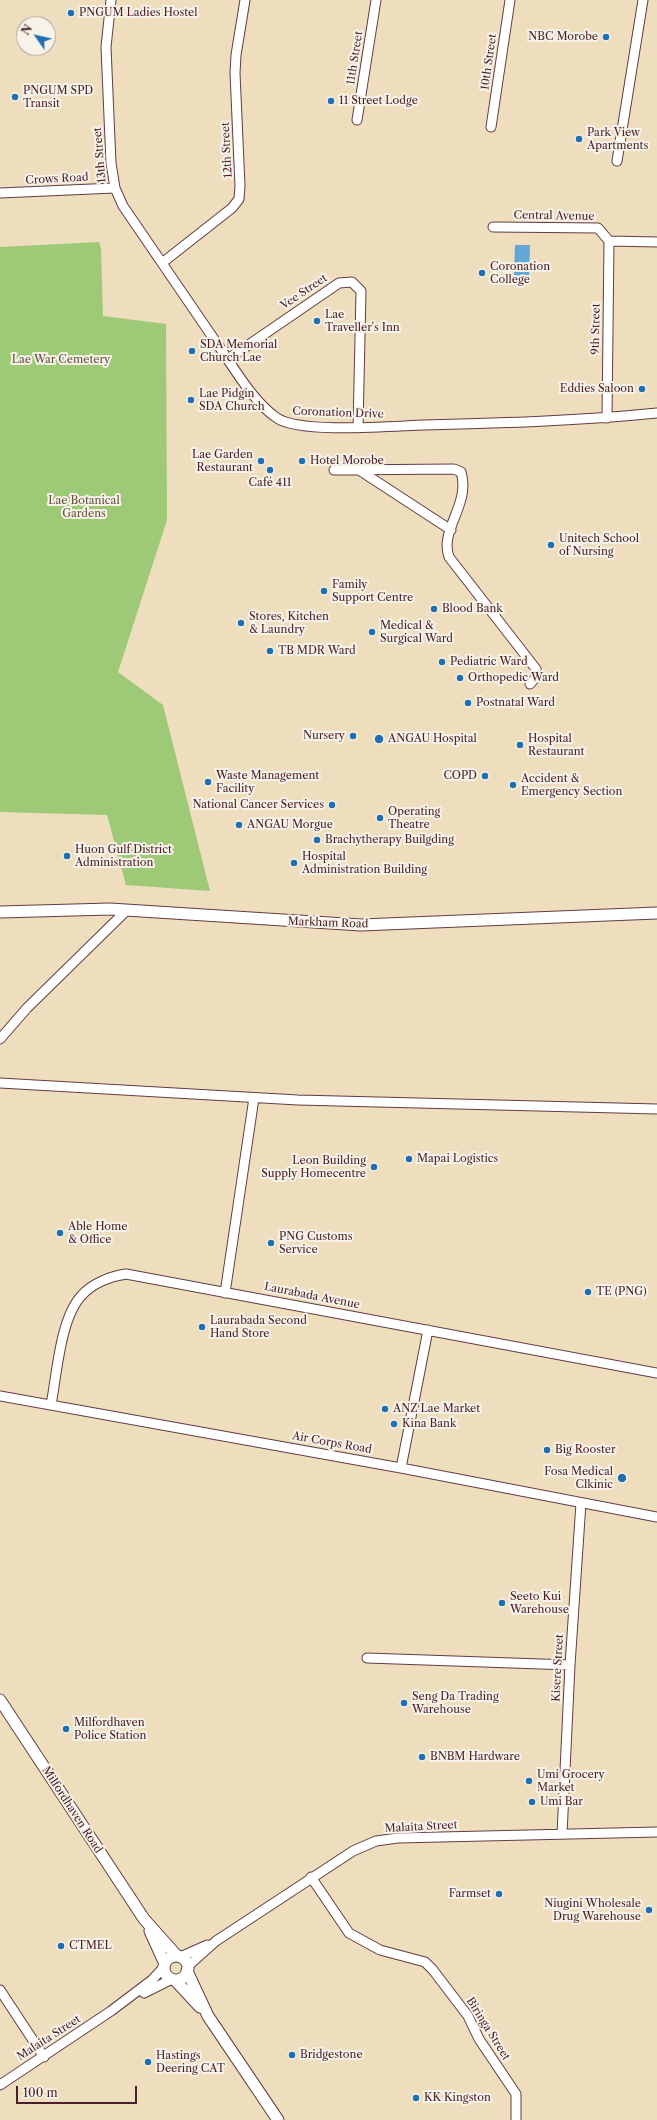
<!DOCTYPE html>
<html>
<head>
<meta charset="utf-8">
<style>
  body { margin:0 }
  #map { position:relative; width:657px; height:2120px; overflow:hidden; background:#eedebd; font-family:"Libre Caslon Text",serif }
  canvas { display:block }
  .north { position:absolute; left:16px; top:16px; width:40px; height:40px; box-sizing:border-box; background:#f7f3e8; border:1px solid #b29e9c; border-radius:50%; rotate:304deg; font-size:11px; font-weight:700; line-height:16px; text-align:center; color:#4a1f2b }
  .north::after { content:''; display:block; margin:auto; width:14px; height:18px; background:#1f6fb2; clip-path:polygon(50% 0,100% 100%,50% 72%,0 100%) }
  .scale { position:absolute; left:16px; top:2086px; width:121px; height:18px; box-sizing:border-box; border:2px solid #4a1f2b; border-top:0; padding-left:5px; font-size:12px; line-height:14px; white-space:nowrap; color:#4a1f2b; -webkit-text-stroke:3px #f7f3e8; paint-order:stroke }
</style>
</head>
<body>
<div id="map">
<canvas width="657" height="2120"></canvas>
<div class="north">N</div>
<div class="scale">100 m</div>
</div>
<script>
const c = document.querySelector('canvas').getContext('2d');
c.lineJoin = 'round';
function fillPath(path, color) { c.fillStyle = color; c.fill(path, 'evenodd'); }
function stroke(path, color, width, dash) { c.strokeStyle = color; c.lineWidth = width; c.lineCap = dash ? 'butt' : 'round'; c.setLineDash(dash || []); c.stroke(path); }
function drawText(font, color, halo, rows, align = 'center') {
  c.font = font + ' "Libre Caslon Text",serif'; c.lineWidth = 4; c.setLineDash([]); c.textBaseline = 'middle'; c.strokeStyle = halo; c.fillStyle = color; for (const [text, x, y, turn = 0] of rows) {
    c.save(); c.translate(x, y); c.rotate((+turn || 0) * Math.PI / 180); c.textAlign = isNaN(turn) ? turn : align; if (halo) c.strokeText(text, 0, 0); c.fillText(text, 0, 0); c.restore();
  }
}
fillPath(new Path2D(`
  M99,242L101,249L103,316L166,324L167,520L118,672L163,705L210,891L126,885L107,815L0,812V247Z`), '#9eca78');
fillPath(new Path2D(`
  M515,245H530L529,277L514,276Z`), '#63a7d8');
const minor = new Path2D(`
  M111,0L106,47L111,163L115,188L123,206C155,253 187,299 218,345C234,368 254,403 277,418C300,434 393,426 424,425C502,423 580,421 657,413
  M357,120L376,0
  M491,127L510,0
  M617,161L643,0
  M0,193L115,188
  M493,227L598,228L609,241L657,242
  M162,263L232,208L239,199L240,186L235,73L236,55L245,0
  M228,359L339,283L352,282L361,291L358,428
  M607,418L609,241
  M334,470L454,469L461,472C471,504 439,530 449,557L536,669L537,676L530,684
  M359,470L451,530
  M0,1039L27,1008L127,910
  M0,1083L298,1100L657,1109
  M225,1293L254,1098
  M0,1396L401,1468L657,1517
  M51,1405C57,1374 60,1318 82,1295C93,1283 111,1276 126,1274L657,1373
  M401,1468L428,1330
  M367,1658L570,1665
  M562,1834L570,1665L581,1503
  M311,1877L349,1933L380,1950L425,1962L433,1970L468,2016L479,2039L516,2094V2120
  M180,1957L207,1945
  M188,1966L216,1941L353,1851L376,1841L398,1838L657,1832
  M0,1990L44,2057
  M144,1993L172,1979
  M0,2085L111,2011L152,1980L164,1967`);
const major = new Path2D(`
  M0,912L110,909L361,925L657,913
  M0,1700L144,1919L177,1956
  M150,1931L165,1964
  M164 1968a12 12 0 1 1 24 0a12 12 0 1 1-24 0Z
  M187,1971L208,2016L278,2120
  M175,1980L200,2007`);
stroke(minor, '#633c41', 11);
stroke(major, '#633c41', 13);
stroke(minor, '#fff', 9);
stroke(major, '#fff', 11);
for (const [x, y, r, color] of [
  [71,13,4,"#1f6fb2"],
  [606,37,4,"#1f6fb2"],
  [15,97,4,"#1f6fb2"],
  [331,101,4,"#1f6fb2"],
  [579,139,4,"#1f6fb2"],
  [482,273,4,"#1f6fb2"],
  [317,321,4,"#1f6fb2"],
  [192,351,4,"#1f6fb2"],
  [642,389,4,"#1f6fb2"],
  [191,400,4,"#1f6fb2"],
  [261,461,4,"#1f6fb2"],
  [302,461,4,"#1f6fb2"],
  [270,470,4,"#1f6fb2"],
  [551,545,4,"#1f6fb2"],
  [324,591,4,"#1f6fb2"],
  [434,609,4,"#1f6fb2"],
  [241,623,4,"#1f6fb2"],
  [372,632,4,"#1f6fb2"],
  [270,651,4,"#1f6fb2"],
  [442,662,4,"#1f6fb2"],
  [460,678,4,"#1f6fb2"],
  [468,703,4,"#1f6fb2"],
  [353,736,4,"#1f6fb2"],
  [379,739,5,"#1f6fb2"],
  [520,745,4,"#1f6fb2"],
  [485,776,4,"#1f6fb2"],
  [208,782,4,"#1f6fb2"],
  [513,785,4,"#1f6fb2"],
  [332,805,4,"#1f6fb2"],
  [380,818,4,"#1f6fb2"],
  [239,825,4,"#1f6fb2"],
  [317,840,4,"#1f6fb2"],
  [67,856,4,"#1f6fb2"],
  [294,863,4,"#1f6fb2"],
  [409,1159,4,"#1f6fb2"],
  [374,1167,4,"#1f6fb2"],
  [60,1233,4,"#1f6fb2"],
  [271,1243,4,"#1f6fb2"],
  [588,1292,4,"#1f6fb2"],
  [202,1327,4,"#1f6fb2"],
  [385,1409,4,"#1f6fb2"],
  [394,1424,4,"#1f6fb2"],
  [547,1450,4,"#1f6fb2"],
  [622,1478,5,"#1f6fb2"],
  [502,1603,4,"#1f6fb2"],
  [404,1703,4,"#1f6fb2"],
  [66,1729,4,"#1f6fb2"],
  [422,1757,4,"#1f6fb2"],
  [529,1781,4,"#1f6fb2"],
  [532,1802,4,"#1f6fb2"],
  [499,1894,4,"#1f6fb2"],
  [649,1910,4,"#1f6fb2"],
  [61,1946,4,"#1f6fb2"],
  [292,2055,4,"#1f6fb2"],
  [148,2062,4,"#1f6fb2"],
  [416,2098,4,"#1f6fb2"]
]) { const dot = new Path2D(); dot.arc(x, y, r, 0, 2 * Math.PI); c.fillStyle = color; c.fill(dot); stroke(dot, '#f7f3e8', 1.5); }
drawText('11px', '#4a1f2b', '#f7f3e8', [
  ["PNGUM Ladies Hostel",79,13],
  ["NBC Morobe",598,37,"right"],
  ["PNGUM SPD",23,91],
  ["Transit",23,104],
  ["11 Street Lodge",339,101],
  ["Park View",587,133],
  ["Apartments",587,146],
  ["Coronation",490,267],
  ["College",490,280],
  ["Lae",325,315],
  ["Traveller's Inn",325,328],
  ["SDA Memorial",200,345],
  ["Church Lae",200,358],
  ["Eddies Saloon",634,389,"right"],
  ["Lae Pidgin",199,394],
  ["SDA Church",199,407],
  ["Lae Garden",253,455,"right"],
  ["Restaurant",253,468,"right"],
  ["Hotel Morobe",310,461],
  ["Café 411",270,483,"center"],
  ["Unitech School",559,539],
  ["of Nursing",559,552],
  ["Family",332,585],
  ["Support Centre",332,598],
  ["Blood Bank",442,609],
  ["Stores, Kitchen",249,617],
  ["& Laundry",249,630],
  ["Medical &",380,626],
  ["Surgical Ward",380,639],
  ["TB MDR Ward",278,651],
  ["Pediatric Ward",450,662],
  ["Orthopedic Ward",468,678],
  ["Postnatal Ward",476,703],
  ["Nursery",345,736,"right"],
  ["ANGAU Hospital",388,739],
  ["Hospital",528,739],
  ["Restaurant",528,752],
  ["Waste Management",216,776],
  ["Facility",216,789],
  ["COPD",477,776,"right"],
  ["Accident &",521,779],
  ["Emergency Section",521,792],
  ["National Cancer Services",324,805,"right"],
  ["Operating",388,812],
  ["Theatre",388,825],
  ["ANGAU Morgue",247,825],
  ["Brachytherapy Builgding",325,840],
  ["Huon Gulf District",75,850],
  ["Administration",75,863],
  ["Hospital",302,857],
  ["Administration Building",302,870],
  ["Mapai Logistics",417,1159],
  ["Leon Building",366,1161,"right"],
  ["Supply Homecentre",366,1174,"right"],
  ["Able Home",68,1227],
  ["& Office",68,1240],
  ["PNG Customs",279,1237],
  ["Service",279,1250],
  ["TE (PNG)",596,1292],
  ["Laurabada Second",210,1321],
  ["Hand Store",210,1334],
  ["ANZ Lae Market",393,1409],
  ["Kina Bank",402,1424],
  ["Big Rooster",555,1450],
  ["Fosa Medical",613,1472,"right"],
  ["Clkinic",613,1485,"right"],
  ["Seeto Kui",510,1597],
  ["Warehouse",510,1610],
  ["Seng Da Trading",412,1697],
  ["Warehouse",412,1710],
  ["Milfordhaven",74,1723],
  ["Police Station",74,1736],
  ["BNBM Hardware",430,1757],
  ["Umi Grocery",537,1775],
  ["Market",537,1788],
  ["Umi Bar",540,1802],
  ["Farmset",491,1894,"right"],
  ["Niugini Wholesale",641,1904,"right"],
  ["Drug Warehouse",641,1917,"right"],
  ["CTMEL",69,1946],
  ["Bridgestone",300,2055],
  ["Hastings",156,2056],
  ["Deering CAT",156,2069],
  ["KK Kingston",424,2098]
], 'left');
drawText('11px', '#4a1f2b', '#f7f3e8', [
  ["11th Street",355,58,-81],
  ["10th Street",489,62,-82],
  ["12th Street",227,150,-93],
  ["13th Street",100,155,-95],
  ["Crows Road",57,179,-3],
  ["Central Avenue",554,216,1],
  ["Vee Street",304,292,-34],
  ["9th Street",596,329,-89],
  ["Coronation Drive",338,413,2],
  ["Markham Road",328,923,2],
  ["Laurabada Avenue",312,1296,11],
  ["Air Corps Road",332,1443,10],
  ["Kisere Street",558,1668,-87],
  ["Milfordhaven Road",72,1810,57],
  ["Malaita Street",421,1827,-3],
  ["Biringa Street",488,2029,58],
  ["Malaita Street",49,2038,-33]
]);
drawText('11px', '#635242', '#f7f3e8', [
  ["Lae War Cemetery",61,360],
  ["Lae Botanical",84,501],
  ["Gardens",84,514]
]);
</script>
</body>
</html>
